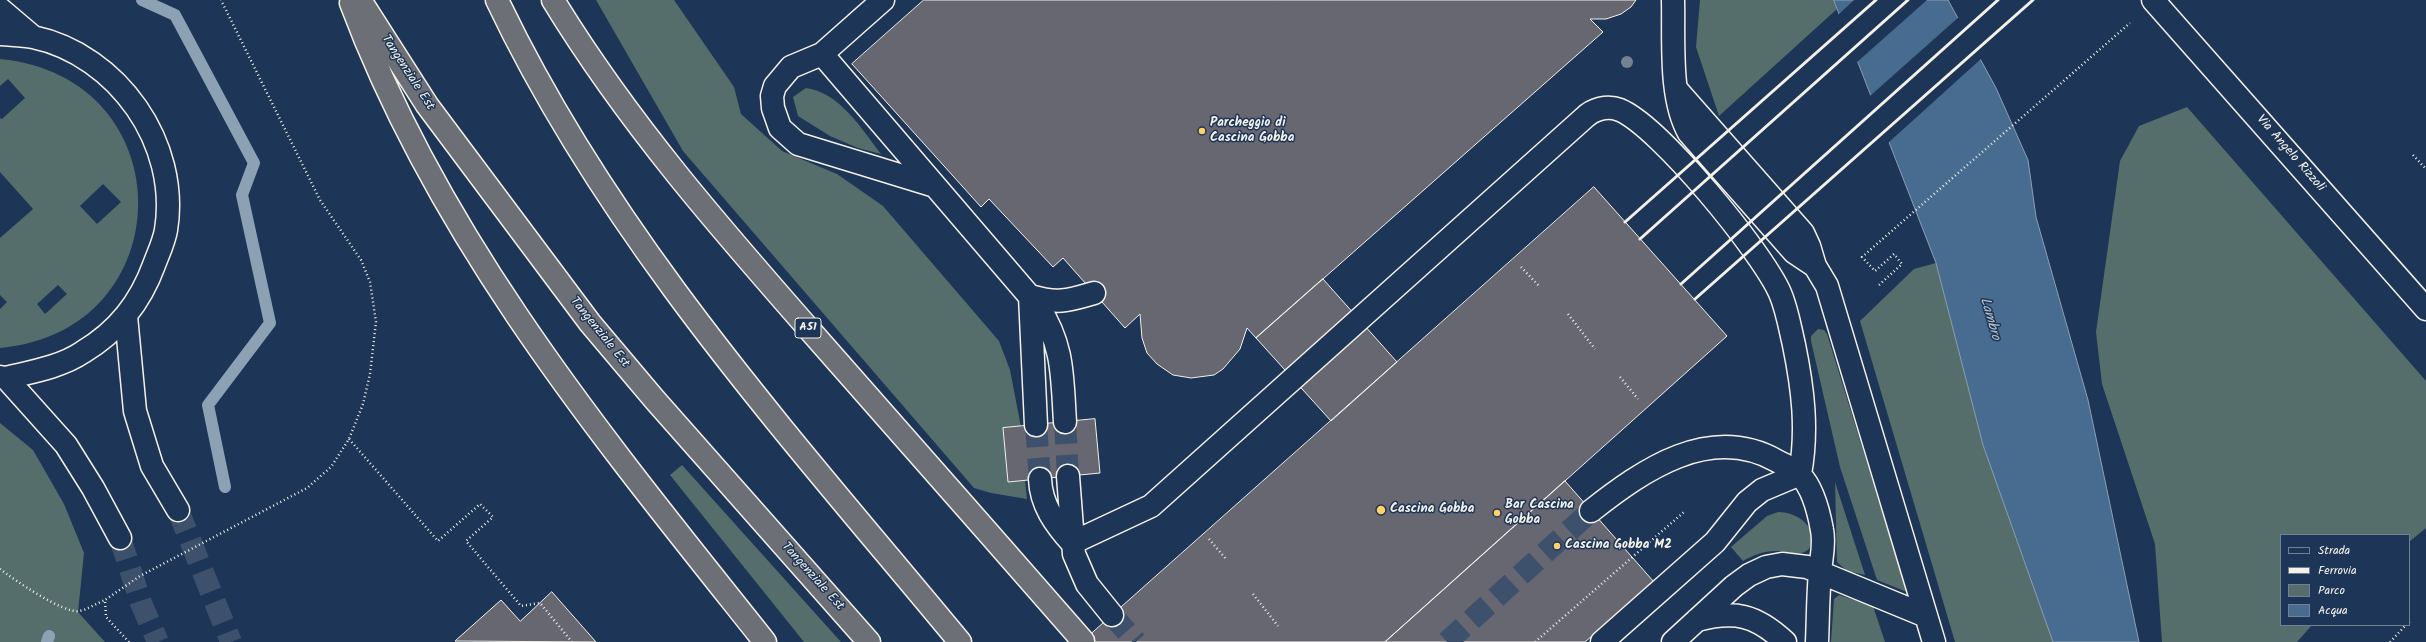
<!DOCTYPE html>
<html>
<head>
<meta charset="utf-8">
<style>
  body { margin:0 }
  #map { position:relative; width:2426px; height:642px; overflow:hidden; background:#1d3557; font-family:Kalam,sans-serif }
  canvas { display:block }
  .legend { position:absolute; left:2280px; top:534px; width:130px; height:92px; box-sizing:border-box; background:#1d3557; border:1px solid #738091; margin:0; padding:5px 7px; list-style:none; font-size:12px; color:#f4f1e8 }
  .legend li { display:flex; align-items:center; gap:8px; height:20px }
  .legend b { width:20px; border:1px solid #738091 }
</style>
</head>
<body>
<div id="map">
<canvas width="2426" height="642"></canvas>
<ul class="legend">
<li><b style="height:5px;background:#1d3557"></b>Strada</li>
<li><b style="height:5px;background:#f4f1e8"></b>Ferrovia</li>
<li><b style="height:11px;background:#556e6b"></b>Parco</li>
<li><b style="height:11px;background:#476c8f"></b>Acqua</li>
</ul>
</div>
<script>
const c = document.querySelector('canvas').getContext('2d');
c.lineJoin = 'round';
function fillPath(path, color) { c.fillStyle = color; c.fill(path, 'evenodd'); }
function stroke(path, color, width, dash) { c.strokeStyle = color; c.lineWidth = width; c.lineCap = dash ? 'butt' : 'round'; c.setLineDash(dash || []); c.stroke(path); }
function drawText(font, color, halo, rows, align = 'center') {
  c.font = font + ' Kalam,sans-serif'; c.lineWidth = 3; c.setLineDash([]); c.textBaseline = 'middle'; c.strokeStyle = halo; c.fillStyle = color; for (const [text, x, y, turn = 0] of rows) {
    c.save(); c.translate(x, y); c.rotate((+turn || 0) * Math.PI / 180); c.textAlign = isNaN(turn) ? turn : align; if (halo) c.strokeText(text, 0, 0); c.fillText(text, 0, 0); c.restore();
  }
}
fillPath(new Path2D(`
  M596,0H674L734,87L741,114L782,151L837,174L883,206L999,341L1010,370L1021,427L1008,482L1025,480L1027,499L991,493L974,488L683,151Z
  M1700,0H1834L1837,9L1719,116L1696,47Z
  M0,59C186,77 183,332 0,348V309L7,302L0,295V238L33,209L0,172V118L2,119L25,98L8,79L0,86ZM103,184L121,202L97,224L80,206ZM58,285L67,294L45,314L37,304Z
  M806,88C839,92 862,129 881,154L858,148L830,136L798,116L793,97Z
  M2187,107L2426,381V528L2409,542V535H2281V625H2312L2297,642H2162L2155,544L2102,384L2096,332L2120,161L2139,126Z
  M1936,263L1983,445L2053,642H1955L1860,321L1914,269Z
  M1818,329L1824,330L1827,334L1907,592L1877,580L1840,467L1811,341V336Z
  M0,423L33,450L64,504L84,553L78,612L105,642H0Z
  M682,465L841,642H804L670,475Z
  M1835,482L1865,575L1847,571L1837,562Z
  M1778,512C1798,512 1819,527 1809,549C1799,558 1788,550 1776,551C1764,551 1753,555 1743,561L1731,547L1767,516Z
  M1839,595L1873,606L1885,642H1831L1834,599Z`), '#556e6b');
const water = new Path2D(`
  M1834,0H1948L1996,88L2028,160L2036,217L2088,400L2139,642H2053L1983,445L1936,263Z`);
fillPath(water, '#476c8f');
stroke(water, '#8ca1b3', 1);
fillPath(new Path2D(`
  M1854,0H1927L1856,63L1838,15Z
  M1960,16L1982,58L1888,143L1870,96Z`), '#1d3557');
stroke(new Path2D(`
  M142,0L175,15L254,163L242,195L270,323L208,405L225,487
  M47,642L49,636`), '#8ca1b3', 12);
const building = new Path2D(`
  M924,0H1636L1631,7L1621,14L1606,19H1590L1603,32L1256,338L1247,328L1240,349L1223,369L1214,375L1191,378L1173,375L1157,364L1147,353L1142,338L1140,314L1125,328L1063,258L1053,267L989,199L981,207L852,64Z
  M1594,187L1727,336L1385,642H1082Z
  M1323,279L1397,362L1331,421L1256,338Z
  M1095,419L1100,473L1008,482L1003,428Z
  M1565,481L1654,582L1585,642H1385Z
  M552,592L596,642L455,641L501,600L520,621Z`);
fillPath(building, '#676771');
stroke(building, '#f4f1e8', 1);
stroke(new Path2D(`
  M1065,422L1068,476
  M1036,425L1040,479
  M178,510L231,642
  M120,538L141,603L158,642
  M1112,615L1136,642
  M1447,642L1591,511`), '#3d516d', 22, [22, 11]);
const minor = new Path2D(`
  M883,0L822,54L791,67L775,86L772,96L773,108L780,128L798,144L935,186
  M1673,0C1674,40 1669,98 1689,133L1794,252L1815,266L1827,286L1934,642
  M2153,0L2426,309
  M0,9L33,37
  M0,34C11,35 23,35 33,37C118,55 180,144 166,230C164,242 158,254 154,265C140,303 118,331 83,352C61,367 31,372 6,378L0,377
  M822,54L1038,306C1064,346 1062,376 1065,422
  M1677,90L1803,233L1809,246L1815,266
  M1030,296L1036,425
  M1030,296C1058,304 1067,301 1094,293
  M126,316L135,411L152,466L178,510
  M6,378L66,445L93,488L120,538
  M1068,476L1074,554L1087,584L1112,615
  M1040,479C1041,505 1055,524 1072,543
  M1591,511C1643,470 1710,423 1777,461C1784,465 1795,469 1800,475C1813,488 1819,513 1822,530C1825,545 1821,558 1820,572C1818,595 1818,619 1817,642
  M1072,543L1151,506L1584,118C1593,109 1607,105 1620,110C1660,127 1762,252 1780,293C1787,309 1790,328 1794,345C1803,389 1808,430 1800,474
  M1697,620C1735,610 1756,615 1785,642
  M1602,642L1715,542L1747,502L1762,490L1800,474
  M1673,642L1734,586L1749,575L1766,567L1782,564L1807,567L1926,616`);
const highway = new Path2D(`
  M360,0L427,105L590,323L655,400L869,642
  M497,0C611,240 792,439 960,642
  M553,0C628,123 721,229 815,336C905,438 994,539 1083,641
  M351,3C441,244 607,443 765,642`);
stroke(minor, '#f4f1e8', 25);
stroke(highway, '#f4f1e8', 25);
stroke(new Path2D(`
  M2413,155L2426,169
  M1521,267L1540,287
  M1879,285L1902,264L1894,254L1875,271L1862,257L2130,23
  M1568,314L1595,349
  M1620,377L1638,399
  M349,439L438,541L480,504L493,517L466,541L521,606L540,603L572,642
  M1209,539L1226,559
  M0,569C13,579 64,614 79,611C87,610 97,603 105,600
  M1253,594L1278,626
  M2409,622L2411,621
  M129,642L106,617L105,600L140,576L307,488L331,467L349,439L363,404L370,374L376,322L370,282L361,260L320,200L221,0
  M1535,642L1684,512
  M2390,642L2406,625`), '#f4f1e8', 2.5, [1, 3]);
stroke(minor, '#1d3557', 22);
stroke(highway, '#6c6f75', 22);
stroke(new Path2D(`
  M1625,222L1876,0
  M1640,239L1908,0
  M1681,284L1998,0
  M1695,299L2033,0`), '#f4f1e8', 3);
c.fillStyle = '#74838f';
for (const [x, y] of [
  [1627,62]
]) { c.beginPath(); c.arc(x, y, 6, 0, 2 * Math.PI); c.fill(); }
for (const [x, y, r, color] of [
  [1202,131,4,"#ffd166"],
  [1381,510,5,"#ffd166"],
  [1497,513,4,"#ffd166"],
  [1557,546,4,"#ffd166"]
]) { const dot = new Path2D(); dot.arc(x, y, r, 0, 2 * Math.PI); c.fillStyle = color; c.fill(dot); stroke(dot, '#1d3557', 1.5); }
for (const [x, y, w] of [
  [808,328,26]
]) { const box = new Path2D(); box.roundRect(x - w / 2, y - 10, w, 20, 3); c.fillStyle = '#1d3557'; c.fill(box); stroke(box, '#f4f1e8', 1); }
drawText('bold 12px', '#f4f1e8', null, [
  ["A51",808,328]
]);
drawText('13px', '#f4f1e8', '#1d3557', [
  ["Tangenziale Est",407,73,57],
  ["Via Angelo Rizzoli",2290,154,49],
  ["Tangenziale Est",599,333,51],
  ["Tangenziale Est",812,577,48]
]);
drawText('bold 13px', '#f4f1e8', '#1d3557', [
  ["Parcheggio di",1210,124],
  ["Cascina Gobba",1210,139],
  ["Bar Cascina",1505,506],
  ["Gobba",1505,521],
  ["Cascina Gobba",1390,510],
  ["Cascina Gobba M2",1565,546]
], 'left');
drawText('italic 14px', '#b7c2c9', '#1d3557', [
  ["Lambro",1989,319,74]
]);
</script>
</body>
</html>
